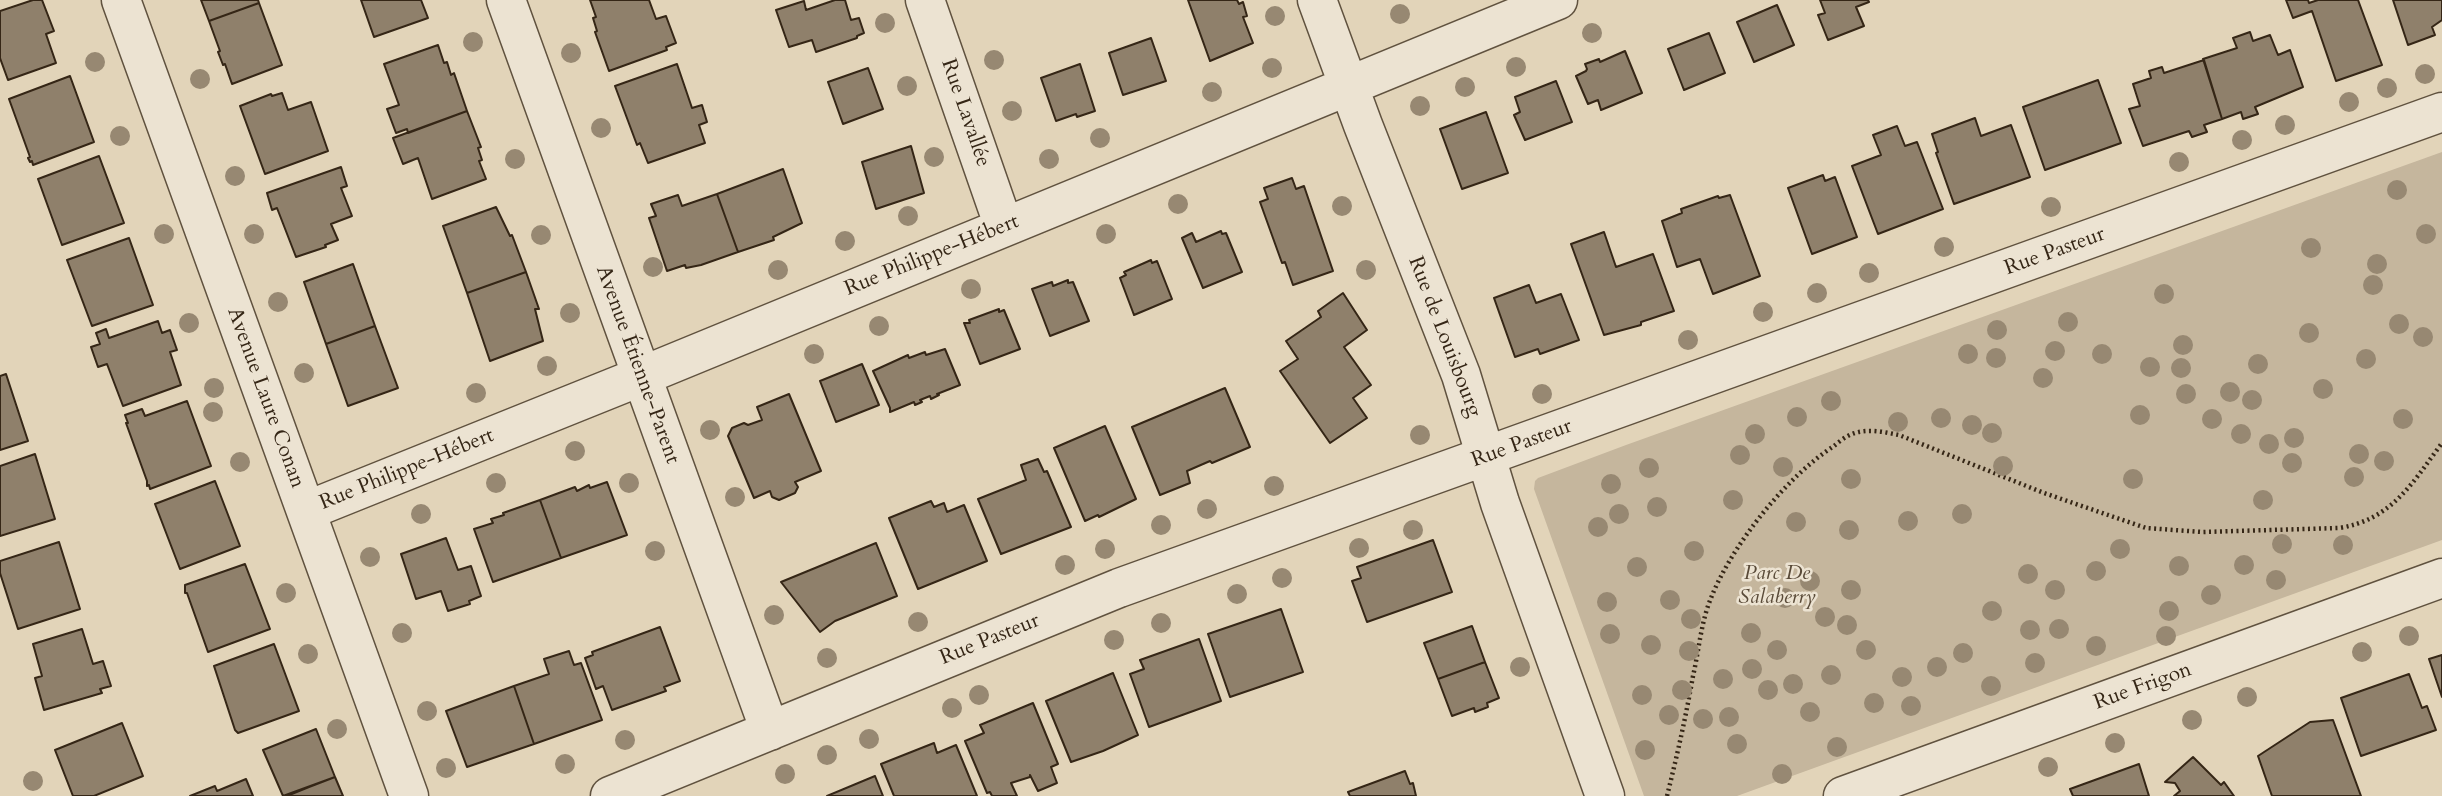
<!DOCTYPE html>
<html>
<head>
<meta charset="utf-8">
<style>
  body { margin:0 }
  canvas { display:block; background:#e2d4b9 }
</style>
</head>
<body>
<canvas width="2442" height="796"></canvas>
<script>
const c = document.querySelector('canvas').getContext('2d');
c.lineJoin = 'round';
function fillPath(path, color) { c.fillStyle = color; c.fill(path, 'evenodd'); }
function stroke(path, color, width, dash) { c.strokeStyle = color; c.lineWidth = width; c.lineCap = dash ? 'butt' : 'round'; c.setLineDash(dash || []); c.stroke(path); }
function drawText(font, color, halo, rows, align = 'center') {
  c.font = font + ' Cardo,serif'; c.lineWidth = 5; c.setLineDash([]); c.textBaseline = 'middle'; c.strokeStyle = halo; c.fillStyle = color; for (const [text, x, y, turn = 0] of rows) {
    c.save(); c.translate(x, y); c.rotate((+turn || 0) * Math.PI / 180); c.textAlign = isNaN(turn) ? turn : align; if (halo) c.strokeText(text, 0, 0); c.fillText(text, 0, 0); c.restore();
  }
}
fillPath(new Path2D(`
  M2442,152V540L1737,796H1644L1534,489L1535,481L1538,478L1626,445Z`), '#c5b69d');
const building = new Path2D(`
  M33,0H42L54,31L46,34L56,63L8,80L0,58V11Z
  M201,0H258L259,3L209,21Z
  M361,0H421L428,18L374,37Z
  M590,0H649L656,19L666,16L676,43L666,47L667,50L609,71L595,32L597,31L593,18L596,17Z
  M835,0H845L851,20L859,18L864,33L857,36V38L816,52L812,40L789,47L776,10L804,1L806,10Z
  M1188,0H1237L1239,4L1243,2L1247,16L1243,17L1253,43L1210,61Z
  M1820,0H1868L1869,2L1856,7L1864,26L1828,40L1818,15L1825,13Z
  M2286,0H2308L2309,3L2318,0H2358L2382,65L2336,81L2312,11L2293,18Z
  M2393,0H2442V20L2432,27L2435,35L2408,45Z
  M259,3L282,65L232,84L225,64L223,65L218,52L220,51L209,21Z
  M1777,5L1794,45L1754,62L1737,22Z
  M2250,32L2253,41L2270,35L2278,55L2290,50L2303,87L2255,107L2258,114L2243,119L2241,112L2222,119L2203,59L2237,48L2233,38Z
  M1709,33L1725,73L1684,90L1668,49Z
  M1151,38L1166,81L1123,95L1109,53Z
  M438,45L444,63L447,62L451,75L454,73L467,111L408,133L407,129L396,133L387,109L399,105L384,64Z
  M1625,51L1642,93L1601,110L1598,100L1588,104L1576,76L1586,71L1587,69L1585,64L1599,59L1600,62Z
  M2204,60L2222,119L2204,125L2207,132L2192,137L2189,131L2143,146L2129,109L2140,106L2133,84L2151,78L2149,71L2162,67L2164,73Z
  M677,64L692,108L702,105L707,122L699,125L705,143L648,163L640,143L637,145L615,86Z
  M1080,64L1095,111L1077,117L1076,114L1056,121L1041,78Z
  M868,68L883,109L843,124L828,82Z
  M70,76L94,142L33,165L32,161L30,162L28,158L30,157L9,99Z
  M2098,80L2121,143L2045,170L2023,107Z
  M1556,81L1572,122L1525,140L1514,115L1520,112L1515,97Z
  M282,93L288,110L311,102L328,151L265,174L240,106L271,94L272,96Z
  M467,111L481,147L478,148L482,160L479,161L486,179L432,199L418,158L403,164L393,138Z
  M1486,112L1508,173L1462,189L1440,129Z
  M1975,118L1981,136L2011,125L2030,177L1954,204L1936,153L1938,152L1932,134Z
  M1897,126L1905,146L1917,142L1943,209L1878,234L1852,166L1881,155L1873,135Z
  M911,146L924,193L876,209L862,162Z
  M99,156L124,223L62,245L38,179Z
  M341,167L347,186L341,188L352,216L331,224L338,240L325,245L326,247L296,257L277,208L272,210L267,193Z
  M783,169L802,223L773,237L774,240L738,252L717,194Z
  M1823,175L1825,181L1835,177L1857,237L1812,254L1788,188Z
  M1292,178L1296,189L1304,186L1333,271L1293,285L1285,262L1282,263L1260,202L1268,199L1264,188Z
  M717,194L738,252L701,265L686,268L685,265L667,271L649,218L656,216L651,204L678,195L682,206Z
  M1730,195L1760,276L1713,294L1700,259L1677,267L1662,221L1682,213L1681,209L1718,196L1719,198Z
  M496,207L510,236L512,235L526,272L467,293L443,226Z
  M1221,231L1222,234L1226,233L1242,272L1203,288L1182,238L1192,233L1196,242Z
  M1604,232L1616,267L1653,254L1674,311L1641,322V325L1604,335L1571,244Z
  M129,238L153,305L92,326L67,260Z
  M1151,260L1152,263L1157,261L1172,299L1134,315L1120,278L1126,275L1124,272Z
  M353,264L375,326L326,344L304,282Z
  M526,272L539,309H535L543,341L490,361L467,293Z
  M1068,280V283L1073,282L1089,321L1050,336L1032,289L1052,282L1053,286Z
  M1529,285L1536,303L1561,294L1579,340L1540,354L1538,349L1515,357L1494,298Z
  M1343,293L1367,330L1344,347L1371,385L1353,398L1367,418L1330,443L1280,371L1298,359L1286,341L1321,317L1318,311Z
  M999,309V312L1004,310L1020,349L980,364L964,323H970L969,320Z
  M158,321L162,333L170,330L177,350L170,352L181,385L123,406L107,364L98,367L91,347L100,344L96,333L106,329L109,338Z
  M375,326L398,388L348,406L326,344Z
  M945,349L960,385L937,394L939,395L931,399L930,396L920,400L922,402L915,405L914,402L890,412V408L873,371L908,355L909,358L925,352L926,355Z
  M862,364L879,405L836,422L820,381Z
  M6,374L28,441L0,450V376Z
  M1225,388L1250,447L1212,463L1210,461L1187,471L1190,483L1160,495L1132,427Z
  M789,394L821,471L795,482L798,487L795,493L779,500L772,497L770,491L754,498L728,436L732,428L744,423L748,425L762,420L757,407Z
  M187,401L211,466L150,489L149,485L147,486V481L126,423H128L125,415L142,409L145,416Z
  M1105,426L1136,499L1099,517L1098,515L1085,521L1054,448Z
  M35,454L55,519L0,536V466Z
  M1038,459L1044,472L1047,471L1071,527L1001,554L978,499L1026,480L1021,465Z
  M215,481L240,546L180,569L155,504Z
  M607,482L627,535L561,558L540,500L575,487L577,491L589,485L590,488Z
  M540,500L561,558L493,582L474,529L493,523L491,519L504,515L503,513Z
  M931,501L934,507L944,503L947,512L964,505L987,561L918,589L889,518Z
  M446,538L458,570L471,566L481,596L469,601L470,604L448,611L441,591L416,599L401,554Z
  M1433,540L1452,592L1367,622L1352,581L1361,578L1357,567Z
  M59,542L80,609L18,629L0,573V561Z
  M876,543L897,596L835,621L820,632L781,582Z
  M245,564L270,629L208,652L187,593H185V585Z
  M1281,609L1303,672L1230,697L1208,634Z
  M1472,626L1485,662L1438,679L1424,643Z
  M660,627L680,681L664,687L666,691L612,710L603,686L596,689L585,658L593,655L592,652Z
  M82,629L93,664L103,661L111,686L100,689L102,693L44,710L35,678L42,676L33,644Z
  M1199,639L1221,701L1149,727L1130,674L1144,669L1140,660Z
  M274,644L299,711L238,733L235,730L214,666Z
  M569,651L574,665L581,663L602,720L534,744L514,686L549,674L544,659Z
  M2442,655V697L2429,659Z
  M1485,662L1499,698L1487,703L1488,707L1475,712L1474,708L1452,716L1438,679Z
  M1113,673L1138,735L1103,751L1071,762L1046,701Z
  M2409,674L2422,708L2427,706L2436,730L2361,756L2341,698Z
  M514,686L534,744L467,767L446,711Z
  M1033,703L1058,764L1051,767L1057,783L1038,791L1030,775V777L1011,783L1017,796H992L990,792L987,793L965,741L984,733L980,725Z
  M2333,720L2361,796H2272L2258,756L2310,722Z
  M122,723L143,776L94,796H73L55,750Z
  M316,729L335,777L283,796L263,750Z
  M934,743L937,753L956,745L977,796H894L881,764Z
  M2193,757L2221,785L2224,782L2234,796H2174L2180,791L2175,783L2165,782Z
  M2139,764L2149,796H2073L2070,789Z
  M1405,771L1410,784L1413,783L1416,796H1350L1348,792Z
  M875,776L883,796H827Z
  M335,777L343,796H287L309,787Z
  M246,779L253,796H190L215,786L217,791Z`);
fillPath(building, '#8f806b');
stroke(building, '#352616', 2);
const minor = new Path2D(`
  M121,0L409,796
  M506,0L770,731
  M925,0L1004,227
  M1317,0L1363,125L1461,375L1500,503L1605,796
  M306,511L642,376L1558,0
  M610,796L1119,588L2442,112
  M1843,796L2442,578`);
stroke(minor, '#60523f', 41);
stroke(new Path2D(`
  M1667,796C1677,756 1686,716 1693,676C1699,650 1701,622 1711,598C1732,545 1786,477 1834,446C1839,442 1846,436 1852,434C1867,428 1884,432 1899,435L2044,493L2146,528L2202,532L2339,528C2392,520 2413,482 2442,443`), '#352616', 4.5, [2, 3.5]);
stroke(minor, '#ece3d2', 38);
c.fillStyle = '#978872';
for (const [x, y] of [
  [1400,14],
  [1275,16],
  [885,23],
  [1592,33],
  [473,42],
  [571,53],
  [994,60],
  [95,62],
  [1516,67],
  [1272,68],
  [2425,74],
  [200,79],
  [907,86],
  [1465,87],
  [2387,88],
  [1212,92],
  [2349,102],
  [1420,106],
  [1012,111],
  [2285,125],
  [601,128],
  [120,136],
  [1100,138],
  [2242,140],
  [934,157],
  [515,159],
  [1049,159],
  [2179,162],
  [235,176],
  [2397,190],
  [1178,204],
  [1342,206],
  [2051,207],
  [908,216],
  [164,234],
  [254,234],
  [1106,234],
  [2426,234],
  [541,235],
  [845,241],
  [1944,247],
  [2311,248],
  [2377,264],
  [653,267],
  [778,270],
  [1366,270],
  [1869,273],
  [2373,285],
  [971,289],
  [1817,293],
  [2164,294],
  [278,302],
  [1763,312],
  [570,313],
  [2068,322],
  [189,323],
  [2399,324],
  [879,326],
  [1997,330],
  [2309,333],
  [2423,337],
  [1688,340],
  [2183,345],
  [2055,351],
  [814,354],
  [1968,354],
  [2102,354],
  [1996,358],
  [2366,359],
  [2258,364],
  [547,366],
  [2150,367],
  [2181,368],
  [304,373],
  [2043,378],
  [214,388],
  [2323,389],
  [2230,392],
  [476,393],
  [1542,394],
  [2186,394],
  [2252,400],
  [1831,401],
  [213,412],
  [2140,415],
  [1797,417],
  [1941,418],
  [2212,419],
  [2403,419],
  [1898,422],
  [1972,425],
  [710,430],
  [1992,433],
  [1755,434],
  [2241,434],
  [1420,435],
  [2294,438],
  [2269,444],
  [575,451],
  [2359,454],
  [1740,455],
  [2384,461],
  [240,462],
  [2292,463],
  [2003,466],
  [1783,467],
  [1649,468],
  [2354,477],
  [1851,479],
  [2133,479],
  [496,483],
  [629,483],
  [1611,484],
  [1274,486],
  [735,497],
  [1733,500],
  [2263,500],
  [1657,507],
  [1207,509],
  [421,514],
  [1619,514],
  [1962,514],
  [1908,521],
  [1796,522],
  [1161,525],
  [1598,527],
  [1413,530],
  [1849,530],
  [2282,544],
  [2343,545],
  [1359,548],
  [1105,549],
  [2120,549],
  [655,551],
  [1694,551],
  [370,557],
  [1065,565],
  [2244,565],
  [2179,566],
  [1637,567],
  [2096,571],
  [2028,574],
  [1282,578],
  [2276,580],
  [1810,581],
  [1851,590],
  [2055,590],
  [286,593],
  [1237,594],
  [2211,595],
  [1785,598],
  [1670,600],
  [1607,602],
  [1992,611],
  [2169,611],
  [774,615],
  [1825,617],
  [1691,619],
  [918,622],
  [1161,623],
  [1847,625],
  [2059,629],
  [2030,630],
  [402,633],
  [1751,633],
  [1610,634],
  [2166,636],
  [2409,636],
  [1114,640],
  [1651,645],
  [2096,646],
  [1777,650],
  [1866,650],
  [1689,651],
  [2362,652],
  [1963,653],
  [308,654],
  [827,658],
  [2035,663],
  [1520,667],
  [1937,667],
  [1752,669],
  [1831,675],
  [1902,677],
  [1723,679],
  [1793,684],
  [1991,686],
  [1682,690],
  [1768,690],
  [979,695],
  [1642,695],
  [2247,697],
  [1874,703],
  [1911,706],
  [952,708],
  [427,711],
  [1810,712],
  [1669,715],
  [1729,717],
  [1703,719],
  [2192,720],
  [337,729],
  [869,739],
  [625,740],
  [2115,743],
  [1737,744],
  [1837,747],
  [1645,750],
  [827,755],
  [565,764],
  [2048,767],
  [446,768],
  [785,774],
  [1782,774],
  [33,781]
]) { c.beginPath(); c.arc(x, y, 10, 0, 2 * Math.PI); c.fill(); }
drawText('21px', '#352616', '#ece3d2', [
  ["Rue Lavallée",965,113,71],
  ["Rue Pasteur",2055,252,-20],
  ["Rue Philippe-Hébert",932,256,-22],
  ["Rue de Louisbourg",1444,337,69],
  ["Avenue Étienne-Parent",637,365,70],
  ["Avenue Laure Conan",265,398,70],
  ["Rue Pasteur",1522,444,-20],
  ["Rue Philippe-Hébert",407,470,-22],
  ["Rue Pasteur",990,640,-22],
  ["Rue Frigon",2143,687,-20]
]);
drawText('italic 21px', '#594a38', '#ece3d2', [
  ["Parc De",1777,574],
  ["Salaberry",1777,598]
]);
</script>
</body>
</html>
